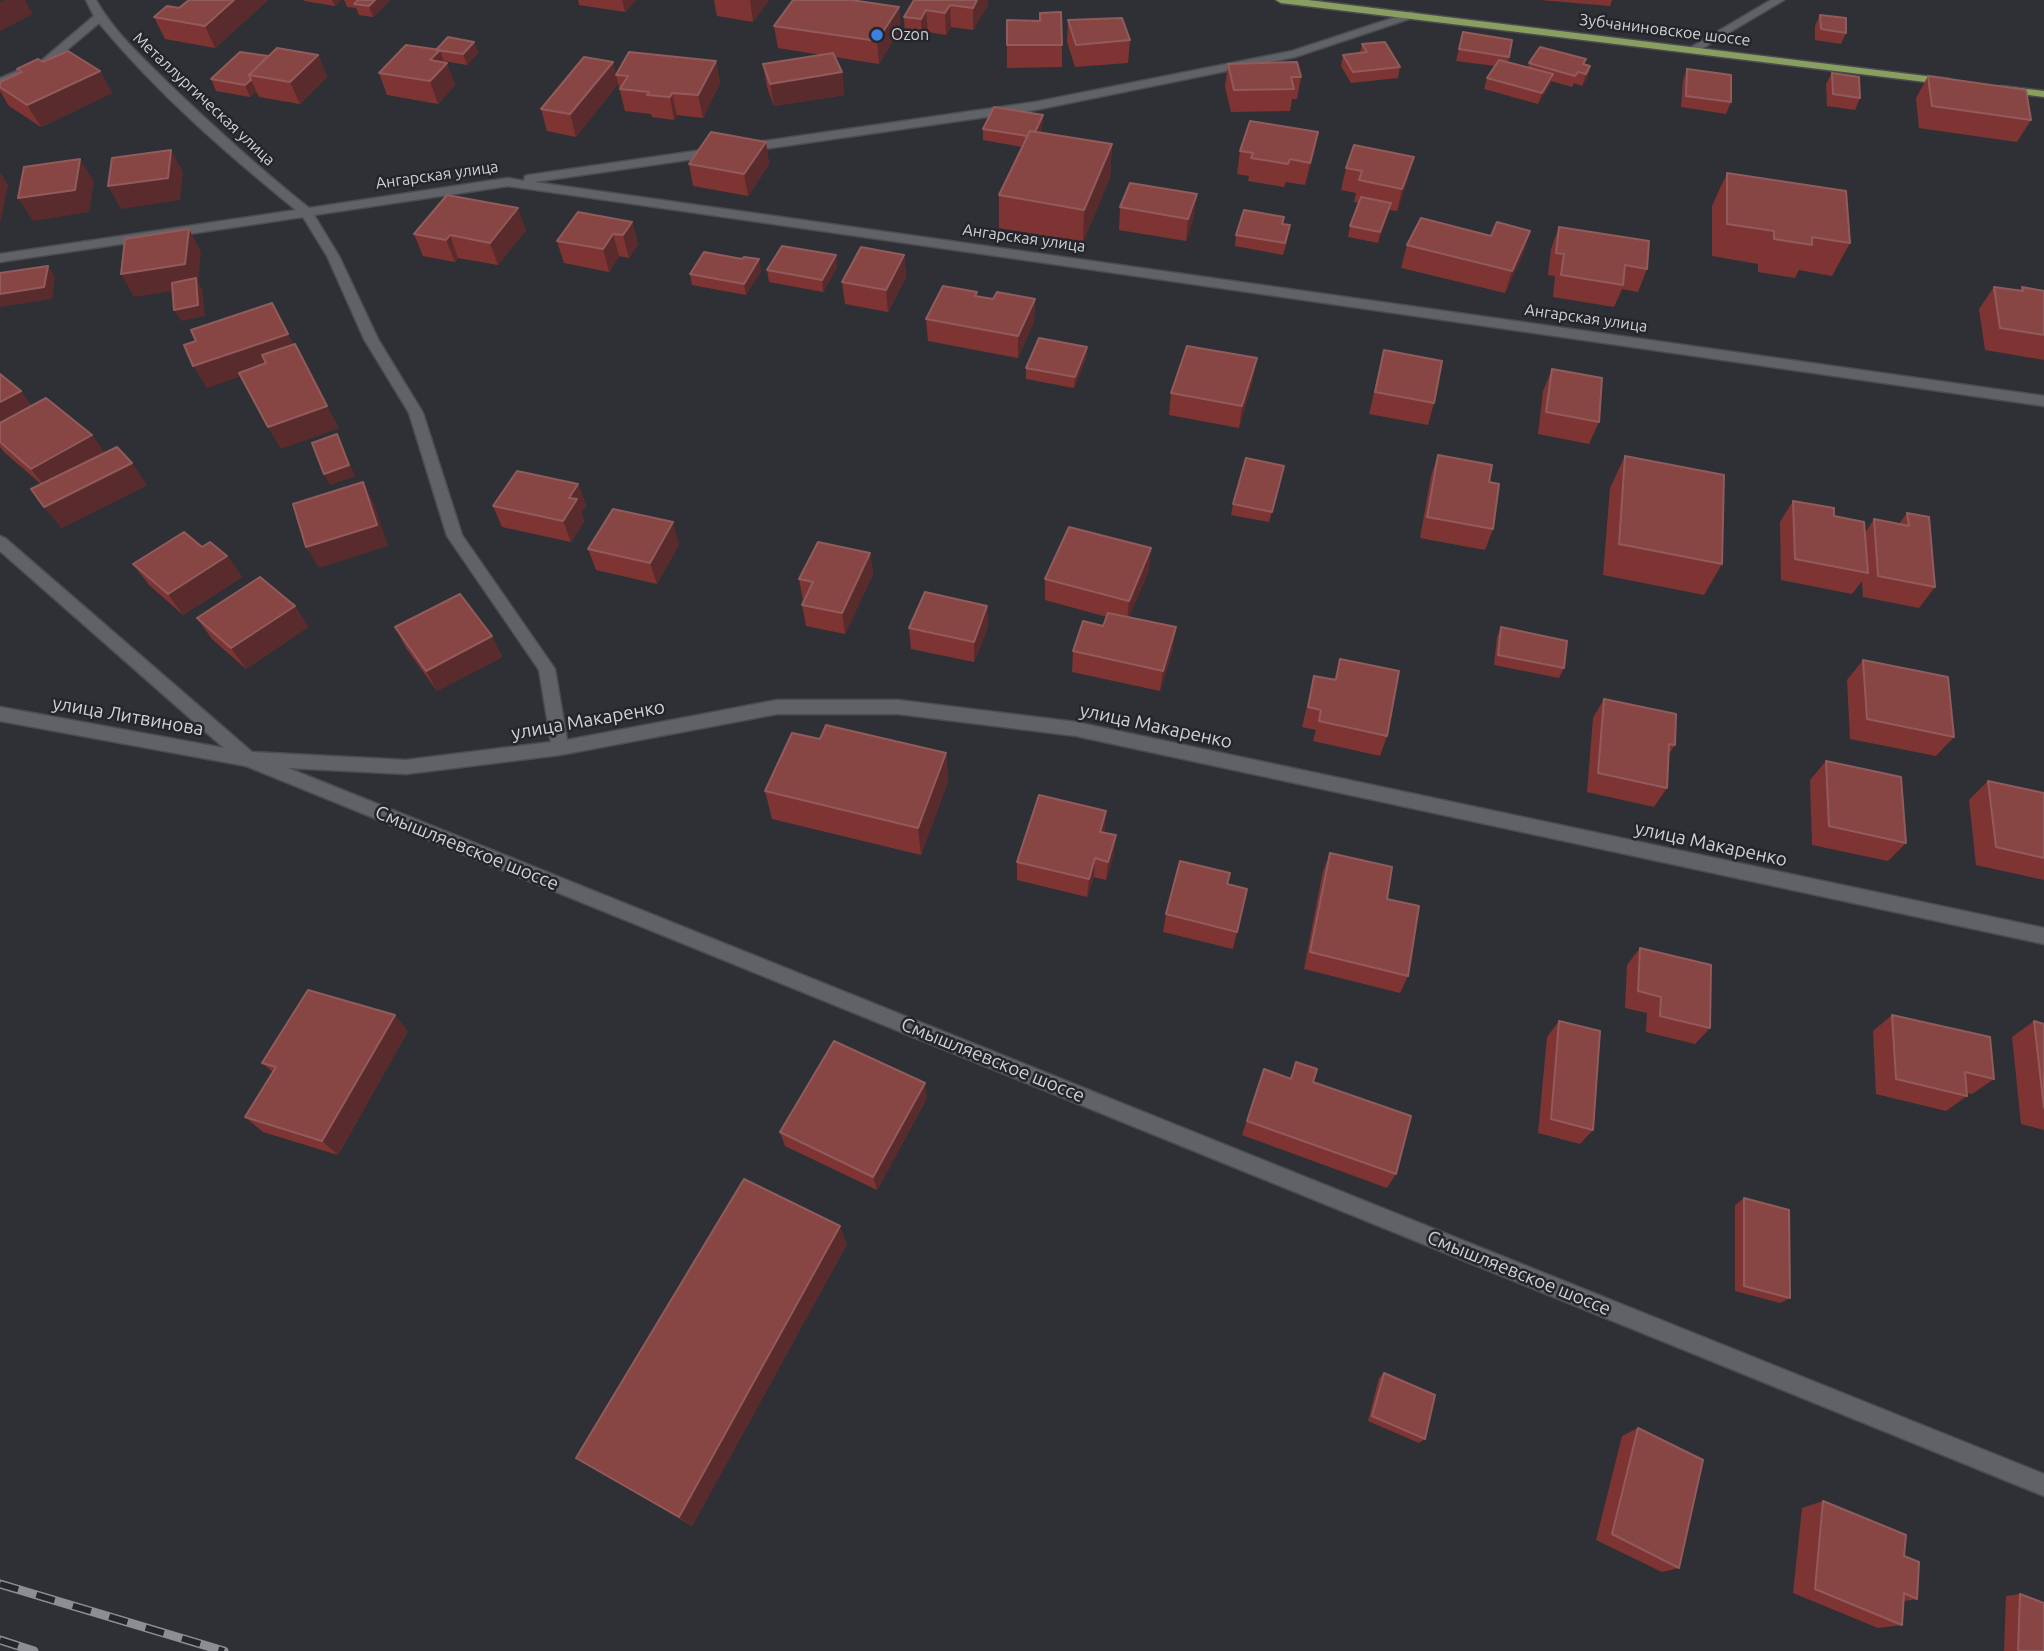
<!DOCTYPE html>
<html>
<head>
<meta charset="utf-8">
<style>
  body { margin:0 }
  canvas { display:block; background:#2e3035 }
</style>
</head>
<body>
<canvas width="2044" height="1651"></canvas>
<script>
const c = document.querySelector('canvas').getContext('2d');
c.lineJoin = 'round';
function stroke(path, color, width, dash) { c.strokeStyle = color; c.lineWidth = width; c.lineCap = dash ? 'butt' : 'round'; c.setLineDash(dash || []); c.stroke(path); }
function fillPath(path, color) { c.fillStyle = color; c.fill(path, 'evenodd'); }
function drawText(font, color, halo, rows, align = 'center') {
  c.font = font + ' Ubuntu,sans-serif'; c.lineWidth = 5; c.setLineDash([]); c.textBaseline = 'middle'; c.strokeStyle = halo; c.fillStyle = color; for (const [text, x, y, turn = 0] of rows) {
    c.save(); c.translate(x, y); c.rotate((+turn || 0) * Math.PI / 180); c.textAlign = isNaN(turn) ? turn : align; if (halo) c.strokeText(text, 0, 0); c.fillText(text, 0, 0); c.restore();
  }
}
const minor = new Path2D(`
  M86,0H96C114,32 141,56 167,82C213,126 259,168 309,208L508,178L524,181L525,176L529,175L1035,102L1292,51L1411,12L1415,13V17L1295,57L1035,110L534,182L2044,396V406L508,186L314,215L339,256L378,339L423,413L462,535L555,669L567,740L777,700H898L1076,722L2044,928V944L1076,736L898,714H777L560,755L406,774L288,768L2044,1474V1496L246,766L0,721V707L224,748L0,551V536L5,538L252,752L406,760L551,742L539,670L447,536L409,413L364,339L327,256L303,217L0,262V254L296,210C226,153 157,93 99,23L49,65L0,85V78L41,61L94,16Z
  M1771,0H1784L1698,51L1688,49Z`);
const major = new Path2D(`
  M1276,0H1308L1950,79L1956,82L1950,85L1281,3Z
  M2002,86L2044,91V97L1998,91V87Z`);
stroke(minor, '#4a4c50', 3);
stroke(major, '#4a4c50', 3);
fillPath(minor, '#606267');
fillPath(major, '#889f5f');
const rail = new Path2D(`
  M0,1584L224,1651
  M0,1640L34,1651`);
stroke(rail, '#8c8e92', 9);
stroke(rail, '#24262b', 6, [19]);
fillPath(new Path2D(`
  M268,0L215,48L165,39L154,17Z
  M304,0H341L335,6L304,1Z
  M344,0H390L373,17L359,15L356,8L347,7Z
  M578,0H636L625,12L579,5Z
  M714,0H769L753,22L717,16Z
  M914,0H988V5L973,30L951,27L946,35L928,32L922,42L905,39L904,17Z
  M1540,0H1612L1610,6Z
  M899,7L900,29L879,64L835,57L842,72L844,95L774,106L767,87L763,64L822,55L778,48L774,26Z
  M1820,15L1846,33L1841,44L1815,40V26Z
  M1007,20L1040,21L1062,45V67L1007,68Z
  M1068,20L1130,40L1128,63L1075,67L1067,42Z
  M1463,32L1509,57L1508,62L1528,67L1529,63L1586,59L1584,65L1590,66L1587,78L1582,86L1574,83L1572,87L1551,81L1538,104L1484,89L1487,78L1495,66L1456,61Z
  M474,42L478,53L467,65L443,61L455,85L438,104L387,95L379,73L436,50Z
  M1362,44L1400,67L1398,78L1351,83L1341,66L1343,55L1360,53Z
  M318,55L327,77L300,104L259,97L256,91L250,97L216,91L211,79L268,56Z
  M716,61L720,83L703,118L677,115L674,120L652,117L651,114L625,111L616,75Z
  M43,62L100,71L112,93L41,127L9,106L0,91V82L19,73L17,69Z
  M613,62L618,84L576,137L547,131L541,109Z
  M1228,64L1301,77L1297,99H1292L1290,111L1231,112L1225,86Z
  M1687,69L1731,102L1726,114L1681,107L1683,80Z
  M1832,73L1860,98L1855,110L1827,106L1826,84Z
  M1928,76L2031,120L2017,142L1919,128L1916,98Z
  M1043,115L1042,127L1040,132L1112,144L1110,177L1083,242L999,228V195L1022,147L983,140V129Z
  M1318,132L1314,154L1305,185L1286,182L1284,187L1248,181L1249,176L1237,174L1240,151Z
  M766,142L769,164L748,196L693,186L689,164Z
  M1346,168L1408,179L1397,211L1389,210L1378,243L1348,237L1350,226L1359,203L1354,202L1356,193L1341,190Z
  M1727,173L1850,243L1832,276L1799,270L1795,278L1758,272V264L1712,256V206Z
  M1120,207L1194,216L1186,241L1119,230Z
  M1284,217L1283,224L1288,237L1283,255L1235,246L1236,235Z
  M632,222L638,244L629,258L619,256L609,272L564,263L557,241Z
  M1559,227L1647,269L1638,292L1622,289L1614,307L1553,297L1555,276L1548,275L1551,249Z
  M526,230L498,265L458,258L455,262L423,256L414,234Z
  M1530,231L1523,254L1505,293L1401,268L1407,245Z
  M904,255L906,277L888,312L845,304L842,282Z
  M837,267L823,292L769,282L767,270Z
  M761,271L746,295L692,285L690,274Z
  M1994,287L2020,291L2022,287L2044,291V360L1985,350L1979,309Z
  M977,296L993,299H1035L1034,321L1018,358L928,341L926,319Z
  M1087,347L1086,358L1074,388L1026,379V368Z
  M1384,350L1434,403L1428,425L1369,414Z
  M1552,369L1599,422L1589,444L1538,434L1543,391Z
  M0,374L31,405L92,435L104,453L147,485L61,528L41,484L4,452L0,447Z
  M1253,380L1239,428L1169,415L1171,393Z
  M1438,455L1489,482L1493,529L1485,550L1420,538L1431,476Z
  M1625,456L1722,564L1704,595L1603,575L1610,488Z
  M1281,477L1269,522L1231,515L1233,504Z
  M578,484L586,506L581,512L584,521L571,542L502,527L493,506Z
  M1793,501L1834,516L1865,533L1874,519L1899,524L1907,513L1935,587L1919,608L1863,597L1862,581L1852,594L1781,580L1780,522Z
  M679,544L657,584L596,570L588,549Z
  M202,547L227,556L242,577L183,615L149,585L133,564Z
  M870,553L873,574L845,634L806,626L802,605L805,600H803L799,579Z
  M1149,570L1129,617L1173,648L1160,691L1072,672L1073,651L1103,626L1107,617L1045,600V579Z
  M295,606L308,627L246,669L212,639L197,618Z
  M987,606L988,627L974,662L911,649L909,628Z
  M395,627L492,636L502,657L437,691L406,648Z
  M1501,627L1564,668L1559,678L1494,665L1497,637Z
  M1340,659L1387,736L1380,756L1313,741L1316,730L1302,727L1314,676L1334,680Z
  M1863,660L1954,737L1936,756L1850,739L1847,680Z
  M1604,699L1675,745L1668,755L1667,788L1654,807L1587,792L1593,718Z
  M820,739L946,753L948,781L921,855L772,819L765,791Z
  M1826,761L1906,843L1888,861L1812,845L1810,780Z
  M1988,781L2044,793V880L1976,865L1969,800Z
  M1105,829L1104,832L1114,854L1106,880L1094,877L1087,897L1017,880V862Z
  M1330,853L1387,899L1408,976L1400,993L1304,969L1323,871Z
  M1228,884L1237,932L1233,949L1163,932L1166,914Z
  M1640,948L1710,1028L1695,1044L1646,1032L1647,1013L1625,1008L1627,965Z
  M1892,1015L1994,1079L1972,1094L1967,1093V1096L1946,1111L1876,1094L1873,1031Z
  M1559,1021L1593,1130L1580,1144L1538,1133L1547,1037Z
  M2034,1021L2044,1024V1130L2021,1124L2012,1037Z
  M408,1031L338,1155L263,1132L245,1117L273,1072L262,1063Z
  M1296,1062L1313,1082L1396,1174L1387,1188L1242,1135L1264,1069L1290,1078Z
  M927,1098L877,1190L785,1146L780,1132Z
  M1744,1198L1790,1298L1780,1303L1735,1291V1205Z
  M847,1244L692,1526L576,1458Z
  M1384,1373L1425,1439L1419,1443L1368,1421L1379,1378Z
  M1638,1428L1679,1568L1662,1572L1596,1540L1622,1436Z
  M1823,1501L1904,1556L1917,1599L1904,1601L1902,1625L1878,1628L1793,1593L1802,1508Z
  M2020,1594L2044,1651H2004L2006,1596Z`), '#7e3433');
fillPath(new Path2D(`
  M4,0H25L33,14L0,31V2Z
  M234,0H268L215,48L205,26Z
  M332,0H341L335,6Z
  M375,0H390L373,17L369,6Z
  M622,0H636L625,12Z
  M750,0H769L753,22Z
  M977,0H988V5L973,30V8Z
  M950,5L951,27L946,35L945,13Z
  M899,7L900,29L879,64L877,41Z
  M926,10L928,32L922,42L921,19Z
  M474,42L478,53L467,65L463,54Z
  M440,50L445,65L447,63L455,85L438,104L430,81V60Z
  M318,55L327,77L300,104L290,82Z
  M716,61L720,83L703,118L698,95Z
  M613,62L618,84L576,137L570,114Z
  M1590,66L1587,78L1582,86L1586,74Z
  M100,71L112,93L41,127L27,105Z
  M842,72L844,95L774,106L770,84Z
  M1553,74L1550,85L1538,104L1542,93Z
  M251,80L256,91L250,97L245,85Z
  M672,93L677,115L674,120L670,97Z
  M1043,115L1042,127L1032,148V137Z
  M1318,132L1314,154L1305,185L1310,163Z
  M766,142L769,164L748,196L744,174Z
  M1112,144L1110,177L1083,242L1084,210Z
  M171,150L183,172L180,200L121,209L108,186Z
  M1414,157L1408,179L1397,211L1402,189Z
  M80,159L94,182L89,212L33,221L18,198Z
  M0,172L8,185L0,223Z
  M1197,194L1194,216L1186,241L1188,219Z
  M1391,203L1388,214L1378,243L1380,232Z
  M518,208L526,230L498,265L490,243Z
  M632,222L638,244L629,258L623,235Z
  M189,229L201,252L198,282L202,289L205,316L181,321L174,310L197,287L134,297L121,274Z
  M1530,231L1523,254L1505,293L1512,271Z
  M613,234L619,256L609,272L603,249Z
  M450,235L458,258L455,262L446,240Z
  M836,255L837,267L823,292L822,280Z
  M904,255L906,277L888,312L886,290Z
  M759,259L761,271L746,295L744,284Z
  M48,266L55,277L52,299L0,307V294Z
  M1035,299L1034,321L1018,358V336Z
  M288,334L300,356L207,388L193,366Z
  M1087,347L1086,358L1074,388L1075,377Z
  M1257,358L1253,380L1239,428L1242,406Z
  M21,391L37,413L0,434V402Z
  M327,406L339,428L281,449L268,427Z
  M337,434L355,476L330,485L324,474Z
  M92,435L107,457L48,491L31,469Z
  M132,463L147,485L61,528L44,507Z
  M363,482L374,504L388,546L319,568L306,547Z
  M578,484L586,506L581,512L584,521L571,542L563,521L569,498Z
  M673,522L679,544L657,584L650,563Z
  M1151,548L1149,570L1127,622L1129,601Z
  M870,553L873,574L845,634L842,613Z
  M227,556L242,577L183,615L168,594Z
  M295,606L308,627L246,669L231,648Z
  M987,606L988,627L974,662V642Z
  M1176,627L1173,648L1160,691L1163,671Z
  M492,636L502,657L437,691L426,671Z
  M946,753L948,781L921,855L918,828Z
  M1106,811L1105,829L1099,850L1100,832Z
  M1116,835L1114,854L1106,880L1108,862Z
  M1095,858L1094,877L1087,897L1089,879Z
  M395,1015L408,1031L338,1155L322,1141Z
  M925,1083L927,1098L877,1190L873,1177Z
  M840,1226L847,1244L692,1526L679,1517Z`), '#5a2b2d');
const building = new Path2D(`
  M189,0H234L205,26L154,17L167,6L179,8Z
  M358,0H375L369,6L354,4Z
  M793,0H851L899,7L877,41L774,26Z
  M914,0H977L973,8L950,5L945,13L926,10L921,19L904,17Z
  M1061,12L1062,45H1007V20L1040,21V13Z
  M1820,15L1846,18V33L1821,29Z
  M1122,18L1130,40L1076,45L1068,20Z
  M1463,32L1512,40L1509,57L1459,49Z
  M448,37L474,42L463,54L436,50Z
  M1385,42L1400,67L1353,72L1343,55L1367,52L1362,44Z
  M406,45L440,50L430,60L447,63L430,81L379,73Z
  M1540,47L1586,59L1583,64L1590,66L1586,74L1578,72L1575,76L1529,63Z
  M277,48L318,55L290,82L249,75Z
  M68,51L100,71L27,105L0,87V82L22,72L17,69L38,59L43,62Z
  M240,52L268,56L249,75L251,80L245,85L211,79Z
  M629,52L716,61L698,95L672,93L670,97L647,95L649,92L620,89L628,76L616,75Z
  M833,53L842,72L770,84L763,64Z
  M584,57L613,62L570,114L541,109Z
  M1499,60L1553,74L1542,93L1487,78Z
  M1297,62L1301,77H1291L1294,89L1234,90L1228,64Z
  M1687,69L1731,75V102L1686,96Z
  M1832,73L1859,77L1860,98L1833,94Z
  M1928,76L2026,90L2031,120L1932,106Z
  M994,107L1043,115L1035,132L1030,131L1027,136L983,129Z
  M1250,121L1318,132L1310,163L1290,159L1288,164L1251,158L1253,153L1240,151Z
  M1030,131L1112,144L1084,210L999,195Z
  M711,132L766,142L744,174L689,164Z
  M1354,145L1414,157L1402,189L1359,180L1362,171L1346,168Z
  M171,150L168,178L108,186L112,158Z
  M80,159L75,190L18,198L24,167Z
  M1727,173L1846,191L1850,243L1812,237V245L1774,239V231L1727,224Z
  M1130,183L1197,194L1188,219L1120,207Z
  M447,195L518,208L490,243L450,235L446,240L414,234Z
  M1361,197L1391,203L1380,232L1350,226Z
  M1244,210L1284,217L1282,224L1290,225L1285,243L1236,235Z
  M578,212L632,222L623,235L613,234L603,249L557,241Z
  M1421,218L1491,236L1497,222L1530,231L1512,271L1407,245Z
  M1559,227L1649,241L1647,269L1625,265L1623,285L1561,275L1564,254L1556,253Z
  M189,229L185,264L121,274L125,239Z
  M782,246L836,255L822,280L767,270Z
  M861,247L904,255L886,290L842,282Z
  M704,252L742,259L744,257L759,259L744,284L690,274Z
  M48,266L44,287L0,294V273Z
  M196,278L198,305L174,310L172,283Z
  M943,286L977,292L975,296L993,299L997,292L1035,299L1018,336L926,319Z
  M1994,287L2023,291L2022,287L2044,291V335L2000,328Z
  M272,303L288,334L193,366L184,345L196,341L191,330Z
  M1039,338L1087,347L1075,377L1026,368Z
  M295,344L327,406L268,427L239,373L266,363L262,355Z
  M1187,346L1257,358L1242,406L1171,393Z
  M1384,350L1442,361L1434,403L1375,392Z
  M1552,369L1602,378L1599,422L1546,412Z
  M0,374L21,391L0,402Z
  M46,398L92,435L31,469L0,442V423Z
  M337,434L349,465L324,474L312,443Z
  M117,447L132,463L44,507L31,489Z
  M1438,455L1492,465L1489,482L1499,484L1493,529L1427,517Z
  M1625,456L1724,475L1722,564L1619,544Z
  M1246,458L1284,466L1272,512L1233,504Z
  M517,471L578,484L569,498L577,499L563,521L493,506Z
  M363,482L377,525L306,547L293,504Z
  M1793,501L1834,508V516L1864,522L1868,573L1795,559Z
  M613,509L673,522L650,563L588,549Z
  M1907,513L1929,517L1935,587L1878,576L1874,519L1909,526Z
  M1069,527L1151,548L1129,601L1045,579Z
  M184,532L202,547L210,542L227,556L168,594L133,564Z
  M818,542L870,553L842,613L802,605L813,582L799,579Z
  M260,577L295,606L231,648L197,618Z
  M925,592L987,606L974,642L909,628Z
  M460,594L492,636L426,671L395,627Z
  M1108,613L1176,627L1163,671L1073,651L1083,621L1103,626Z
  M1501,627L1567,641L1564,668L1498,655Z
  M1340,659L1399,671L1387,736L1319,721L1321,710L1308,707L1314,676L1336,680Z
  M1863,660L1948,677L1954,737L1867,719Z
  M1604,699L1676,714L1675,745L1669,744L1667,788L1598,773Z
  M826,725L946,753L918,828L765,791L792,733L820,739Z
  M1826,761L1901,777L1906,843L1829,826Z
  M1988,781L2044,793V858L1996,847Z
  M1039,795L1106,811L1100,832L1116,835L1108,862L1095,858L1089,879L1017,862Z
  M1330,853L1392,867L1387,899L1419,906L1408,976L1310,952Z
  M1180,861L1230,873L1227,884L1247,889L1237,932L1166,914Z
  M1640,948L1711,965L1710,1028L1660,1016L1661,997L1638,991Z
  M308,990L395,1015L322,1141L245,1117L276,1067L262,1063Z
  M1892,1015L1990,1037L1994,1079L1965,1072L1967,1096L1896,1079Z
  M1559,1021L1600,1031L1593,1130L1551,1119Z
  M2034,1021L2044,1024V1108Z
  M834,1041L925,1083L873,1177L780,1132Z
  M1296,1062L1317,1069L1313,1082L1411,1116L1396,1174L1247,1121L1264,1069L1291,1079Z
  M744,1179L840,1226L679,1517L576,1458Z
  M1744,1198L1789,1210L1790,1298L1744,1286Z
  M1384,1373L1435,1395L1425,1439L1372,1416Z
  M1638,1428L1703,1460L1679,1568L1612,1534Z
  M1823,1501L1906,1535L1904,1556L1919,1562L1917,1599L1904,1593L1902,1625L1815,1589Z
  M2020,1594L2044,1603V1651H2018Z`);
fillPath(building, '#874544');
stroke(building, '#925b5b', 2);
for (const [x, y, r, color] of [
  [877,35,7,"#3f7fe0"]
]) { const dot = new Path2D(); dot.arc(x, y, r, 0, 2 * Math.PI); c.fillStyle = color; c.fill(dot); stroke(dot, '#24262b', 2.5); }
drawText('16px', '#d0d1d4', '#24262b', [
  ["Зубчаниновское шоссе",1665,30,7],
  ["Металлургическая улица",204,99,43],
  ["Ангарская улица",437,175,-8],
  ["Ангарская улица",1024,238,8],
  ["Ангарская улица",1586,318,8]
]);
drawText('16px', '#d0d1d4', '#24262b', [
  ["Ozon",891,35]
], 'left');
drawText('19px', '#d0d1d4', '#24262b', [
  ["улица Литвинова",128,716,10],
  ["улица Макаренко",588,720,-10],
  ["улица Макаренко",1156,726,12],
  ["улица Макаренко",1711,844,12],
  ["Смышляевское шоссе",467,848,22],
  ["Смышляевское шоссе",993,1060,22],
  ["Смышляевское шоссе",1519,1273,22]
]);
</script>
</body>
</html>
